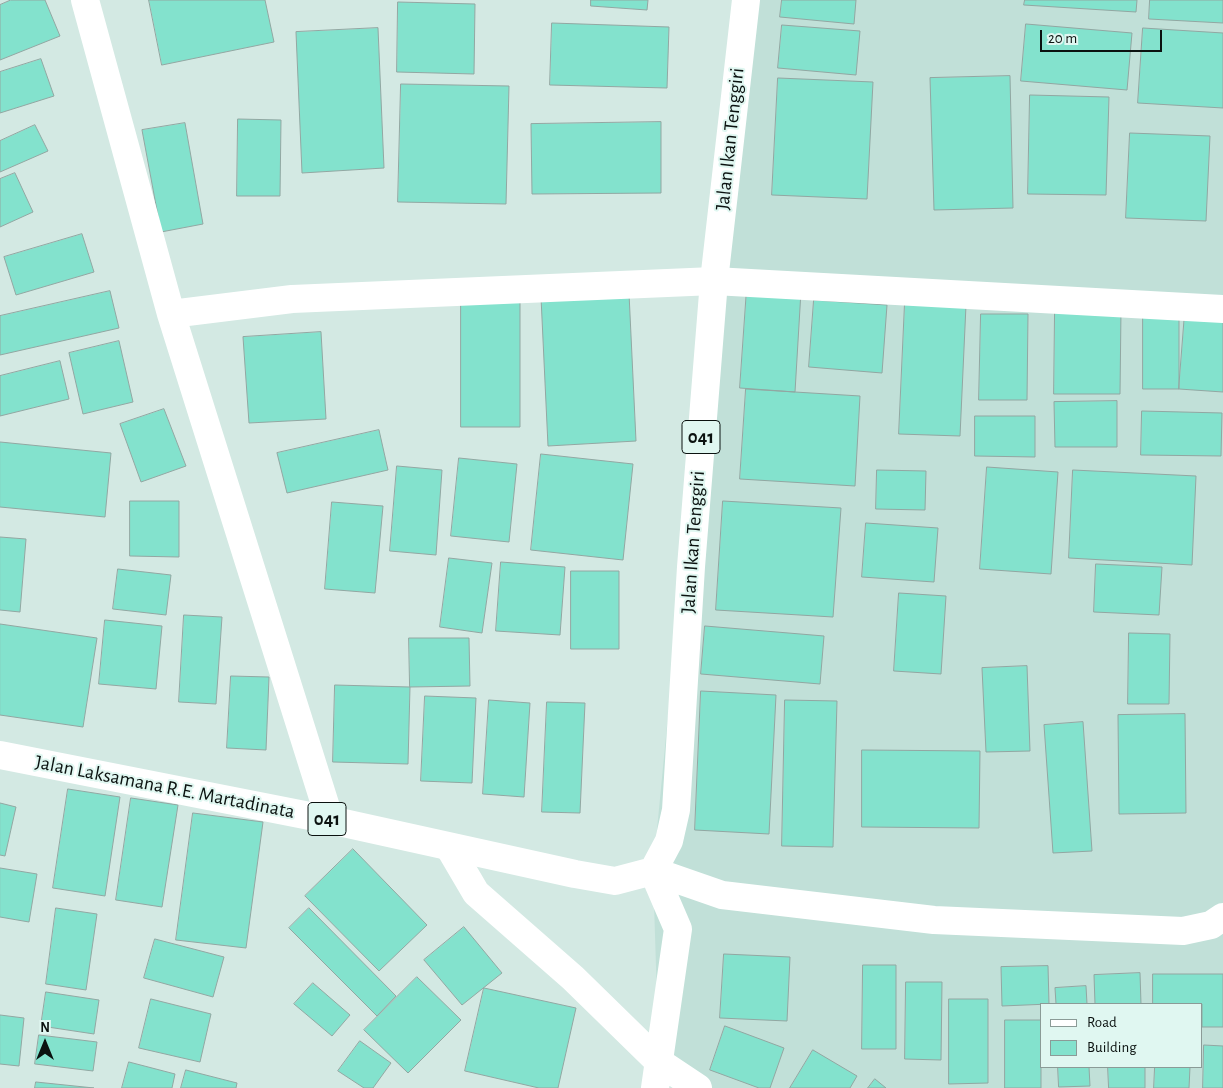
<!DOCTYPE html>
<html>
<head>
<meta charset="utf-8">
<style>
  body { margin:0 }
  #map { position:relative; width:1223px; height:1088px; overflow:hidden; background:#d3e9e3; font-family:"Alegreya Sans",sans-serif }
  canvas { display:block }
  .legend { position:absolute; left:1040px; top:1003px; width:162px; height:65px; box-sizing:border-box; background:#e0f7f1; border:1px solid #8b9b97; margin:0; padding:6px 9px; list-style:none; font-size:15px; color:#0b1210 }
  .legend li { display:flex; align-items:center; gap:10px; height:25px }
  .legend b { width:25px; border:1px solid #8b9b97 }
  .north { position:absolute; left:20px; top:1018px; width:50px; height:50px; -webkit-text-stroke:4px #e0f7f1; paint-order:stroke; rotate:0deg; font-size:14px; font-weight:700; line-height:20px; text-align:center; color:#0b1210 }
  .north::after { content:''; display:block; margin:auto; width:18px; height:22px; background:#0b1210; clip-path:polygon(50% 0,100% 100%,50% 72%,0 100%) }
  .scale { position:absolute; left:1040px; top:30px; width:122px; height:22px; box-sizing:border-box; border:2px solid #0b1210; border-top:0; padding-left:6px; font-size:15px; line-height:18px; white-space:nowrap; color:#0b1210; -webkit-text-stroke:4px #e0f7f1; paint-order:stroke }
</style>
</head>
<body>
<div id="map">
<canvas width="1223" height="1088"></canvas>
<ul class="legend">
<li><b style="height:6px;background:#fff"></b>Road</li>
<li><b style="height:14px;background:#83e2cd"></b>Building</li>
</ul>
<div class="north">N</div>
<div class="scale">20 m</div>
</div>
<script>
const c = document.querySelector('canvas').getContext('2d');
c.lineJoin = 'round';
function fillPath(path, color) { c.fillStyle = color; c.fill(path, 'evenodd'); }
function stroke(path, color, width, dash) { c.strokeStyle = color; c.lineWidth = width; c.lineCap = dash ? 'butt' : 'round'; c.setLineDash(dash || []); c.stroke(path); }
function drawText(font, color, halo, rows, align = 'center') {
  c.font = font + ' "Alegreya Sans",sans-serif'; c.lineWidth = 4; c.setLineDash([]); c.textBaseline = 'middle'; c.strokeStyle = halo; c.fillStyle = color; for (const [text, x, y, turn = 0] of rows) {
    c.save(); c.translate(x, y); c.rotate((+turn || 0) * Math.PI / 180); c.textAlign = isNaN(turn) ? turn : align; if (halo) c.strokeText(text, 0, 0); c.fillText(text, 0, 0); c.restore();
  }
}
fillPath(new Path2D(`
  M737,0H1223V1088H696L659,1062L653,871ZM1042,1004H1202V1067H1042Z`), '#c1e0d8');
const building = new Path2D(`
  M11,0H45L60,36L0,60V5Z
  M149,0H265L274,42L162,65Z
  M591,0H648L647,10L591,6Z
  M782,0H856L854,24L780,17Z
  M1025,0H1137L1136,12L1024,5Z
  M1150,0H1223V23L1149,19Z
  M398,2L475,4L474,74L397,72Z
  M552,23L669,27L667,88L550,85Z
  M1026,24L1132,33L1127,90L1021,81Z
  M782,25L860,31L856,75L778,68Z
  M378,28L384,168L302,173L296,32Z
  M1143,28L1223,33V108L1138,103Z
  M41,59L54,96L0,113V72Z
  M1010,76L1013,208L934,210L930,78Z
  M778,78L873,82L867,199L772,195Z
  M401,84L509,86L506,204L398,202Z
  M1030,95L1109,97L1106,195L1028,194Z
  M238,119L281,120L280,196H237Z
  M661,122V193L532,194L531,124Z
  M185,123L203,224L161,232L142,130Z
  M35,125L48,151L0,172V141Z
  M1130,133L1210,136L1206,221L1126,218Z
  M15,173L33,212L0,227V179Z
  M82,234L94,272L16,295L4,257Z
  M747,288L801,291L795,392L740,388Z
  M110,291L119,328L0,355V316Z
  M629,293L636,441L548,446L541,297Z
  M814,300L887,305L882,373L809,367Z
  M461,301H520V427H461Z
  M905,302L966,305L960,436L899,434Z
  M1055,309L1121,310L1120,394H1054Z
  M1185,312L1223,316V392L1179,389Z
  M981,314H1028L1027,400H979Z
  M1143,314H1179V389H1143Z
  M321,332L326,419L249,423L243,337Z
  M119,341L133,402L83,414L69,353Z
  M60,361L69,399L0,416V376Z
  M746,389L860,396L855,486L740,479Z
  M1117,401V447H1055L1054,402Z
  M164,409L186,466L141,482L120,424Z
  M1142,411L1222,413L1221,456L1141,455Z
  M975,416H1035V457L975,456Z
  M379,430L388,470L287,493L277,453Z
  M0,442L111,453L105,517L0,507Z
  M541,454L633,464L623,560L531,550Z
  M459,458L517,464L509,542L451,536Z
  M397,466L442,470L436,555L390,551Z
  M987,467L1058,472L1051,574L980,569Z
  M877,470L926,471L925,510L876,509Z
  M1073,470L1196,476L1192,565L1069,558Z
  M130,501H179V557L130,556Z
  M723,501L841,508L833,617L716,610Z
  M332,502L383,506L375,593L325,589Z
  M866,523L938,528L934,582L862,577Z
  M0,537L26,539L20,612L0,610Z
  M449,558L492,563L482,633L440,627Z
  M501,562L565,567L560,635L496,631Z
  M1096,564L1162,567L1159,615L1094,612Z
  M118,569L171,575L166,615L113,609Z
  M571,571H619V649H571Z
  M899,593L946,596L941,674L894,671Z
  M184,615L222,617L216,704L179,702Z
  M105,620L162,626L156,689L99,684Z
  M0,624L97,638L83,727L0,715Z
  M705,626L824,636L820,684L701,674Z
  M1129,633L1170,634L1169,704H1128Z
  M409,638H469L470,686L410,687Z
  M1027,666L1030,751L986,752L982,668Z
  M231,676L269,677L266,750L227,748Z
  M335,685L410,687L408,764L333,762Z
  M701,691L776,695L769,834L695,830Z
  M425,696L476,698L472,783L421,781Z
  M489,700L530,703L524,797L483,794Z
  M785,700L837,701L833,847L782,846Z
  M547,702L585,703L580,813L542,812Z
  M1185,714L1186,813L1119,814L1118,715Z
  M1083,722L1092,851L1053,853L1044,725Z
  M862,750L980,751L979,828L862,827Z
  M68,789L120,797L105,896L53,888Z
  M131,798L178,805L162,907L116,900Z
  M0,803L16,807L5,856L0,855Z
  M193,813L263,822L246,948L176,940Z
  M353,849L427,925L379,971L305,896Z
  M0,868L37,874L29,922L0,917Z
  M56,908L97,914L86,990L46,984Z
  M309,908L396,996L377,1016L289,928Z
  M464,927L502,973L462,1005L424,960Z
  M155,939L224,957L213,997L144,978Z
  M724,954L790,957L787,1021L720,1018Z
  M863,965H896V1049H862Z
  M1048,966L1049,1004L1002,1006L1001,967Z
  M1140,973L1141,1004H1095L1094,975Z
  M1153,974H1223V1027H1202V1004H1153Z
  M417,977L461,1020L408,1073L364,1030Z
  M906,982H942L941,1060L905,1059Z
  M313,983L350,1015L332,1036L294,1004Z
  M1086,986L1087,1004H1056L1055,988Z
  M484,988L576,1008L558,1088H539L465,1071Z
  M46,992L99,1000L94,1034L41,1026Z
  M151,999L211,1014L200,1062L139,1048Z
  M949,999H988V1083L949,1084Z
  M0,1015L24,1018L19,1066L0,1064Z
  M1005,1020H1041V1088H1005Z
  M725,1026L784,1048L770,1088H759L710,1070Z
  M39,1035L97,1042L93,1071L35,1064Z
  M360,1041L391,1063L373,1088H364L338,1071Z
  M1204,1045L1223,1046V1088H1203Z
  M813,1050L857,1076L850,1088H790Z
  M129,1062L175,1074L172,1088H122Z
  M1058,1067H1089L1090,1086L1059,1087Z
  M1108,1067H1145V1088H1109Z
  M1155,1067H1190L1189,1088H1154Z
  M186,1070L237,1083L236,1088H181Z
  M875,1079L886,1088H868Z
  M36,1082L94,1088H35Z`);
fillPath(building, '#83e2cd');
stroke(building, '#92a7a2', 1);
stroke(new Path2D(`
  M85,0L171,314L330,820
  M171,314L292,299L714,281L1223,309
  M449,847L476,893L573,978L659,1062L698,1088
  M653,871L722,895L934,920L1183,931L1211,925L1223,917
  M653,871L678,929L655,1088`), '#fff', 28);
stroke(new Path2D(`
  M0,755L330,820L575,874L615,881L653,871L669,841L676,810L691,567L714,281L746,0`), '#fff', 28);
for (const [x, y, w] of [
  [701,437,38],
  [327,819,38]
]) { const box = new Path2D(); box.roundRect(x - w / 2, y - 16.5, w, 33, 4); c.fillStyle = '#e0f7f1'; c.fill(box); stroke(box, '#0b1210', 1); }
drawText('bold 19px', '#0b1210', null, [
  ["041",701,437],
  ["041",327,819]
]);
drawText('20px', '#0b1210', '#e0f7f1', [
  ["Jalan Ikan Tenggiri",730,139,-84],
  ["Jalan Ikan Tenggiri",693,542,-86],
  ["Jalan Laksamana R.E. Martadinata",165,787,11]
]);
</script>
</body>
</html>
